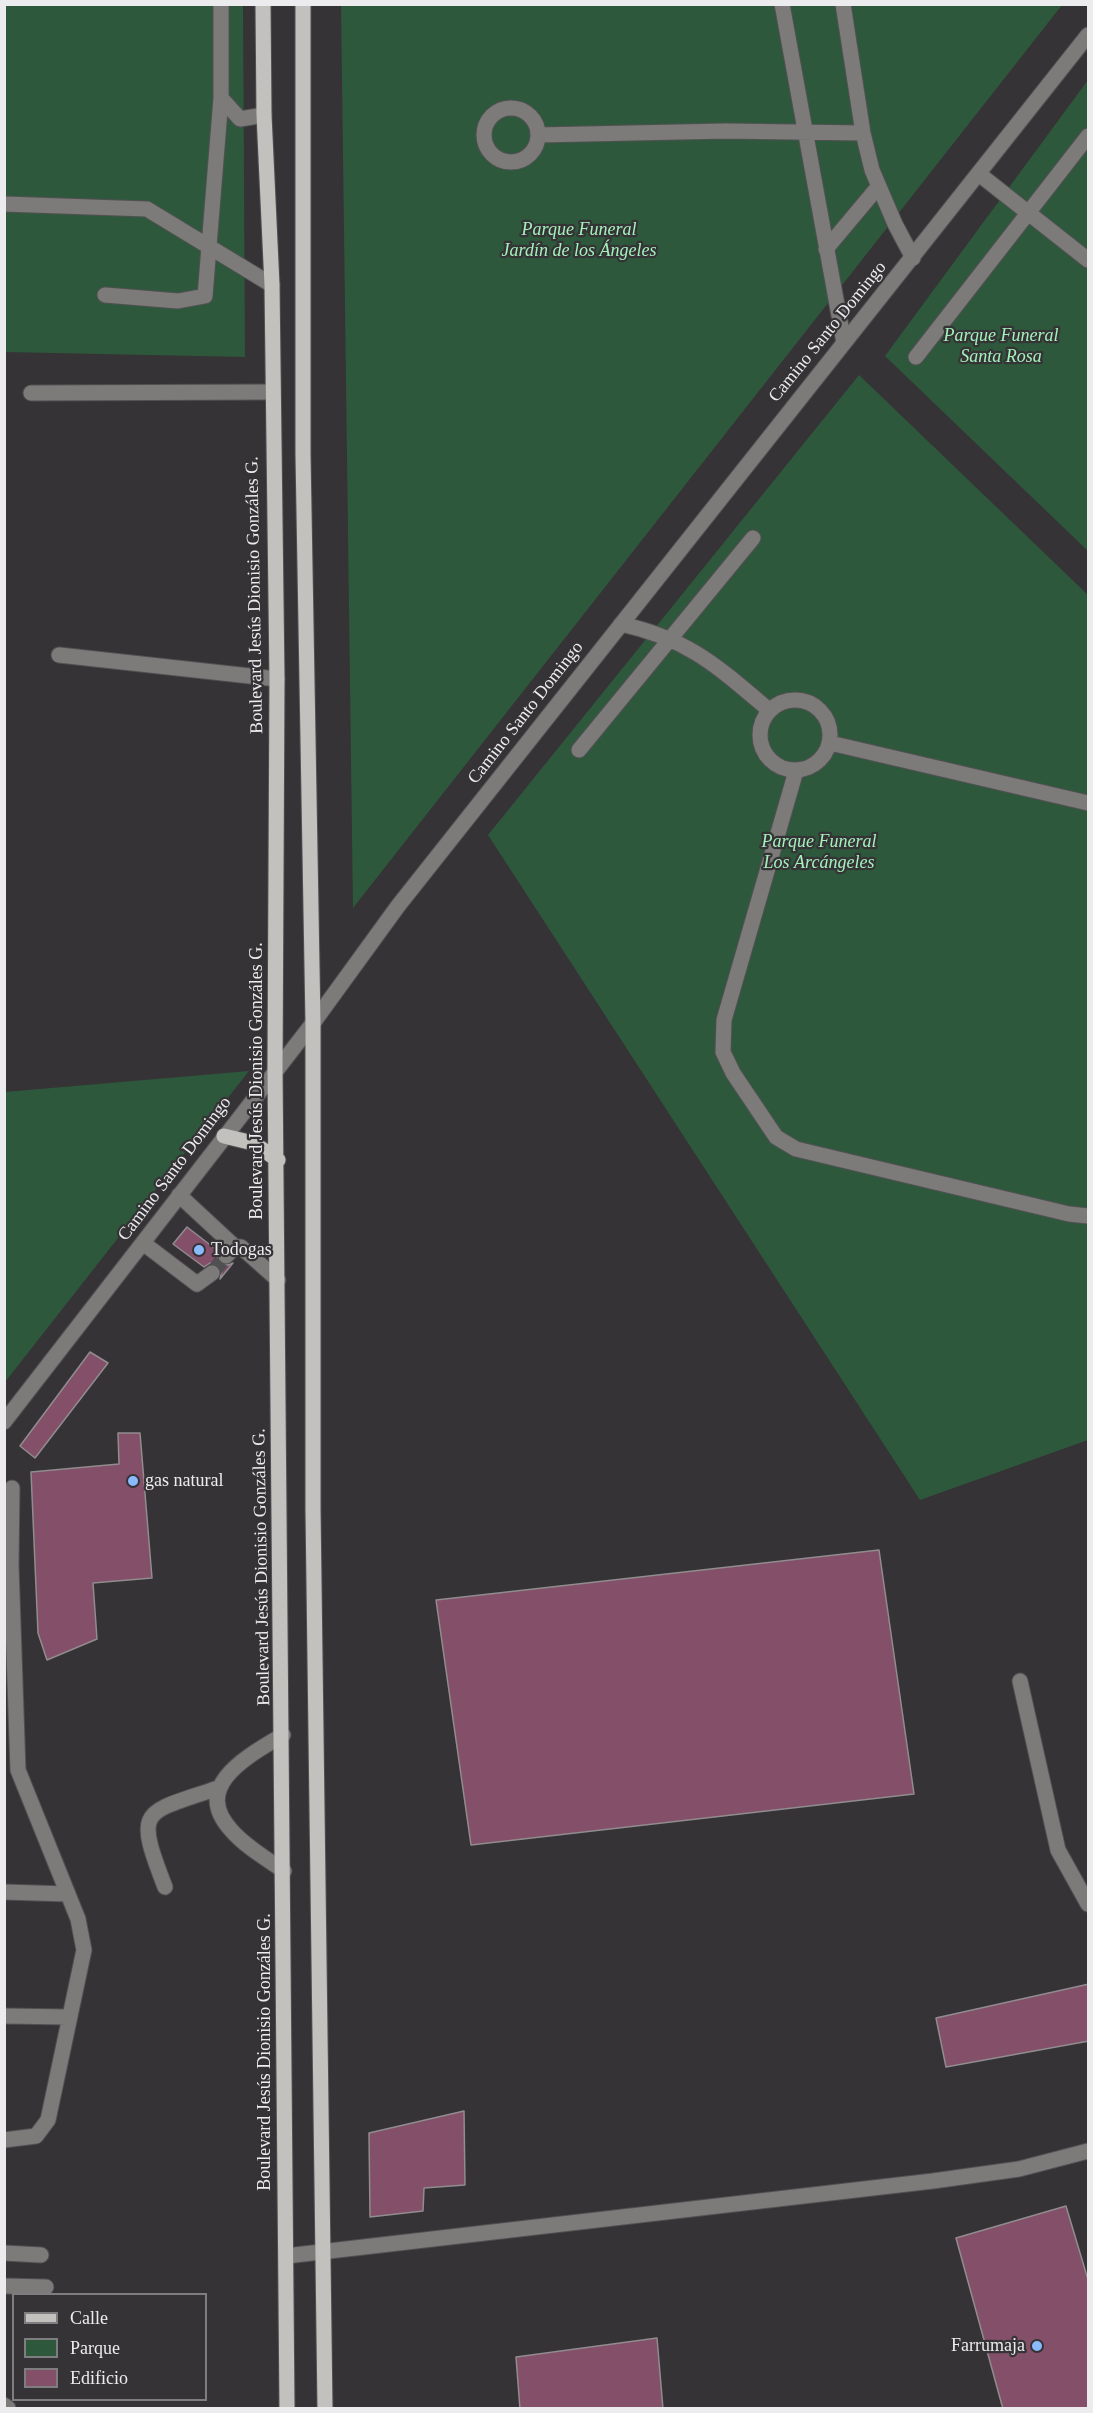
<!DOCTYPE html>
<html>
<head>
<meta charset="utf-8">
<style>
  body { margin:0 }
  #map { position:relative; width:1093px; height:2413px; overflow:hidden; background:#353336; font-family:Georgia,serif }
  canvas { display:block }
  .frame { position:absolute; inset:0; border:6px solid #ecebed; pointer-events:none }
  .legend { position:absolute; left:12px; top:2293px; width:195px; height:108px; box-sizing:border-box; background:#353336; border:2px solid #7e7d7f; margin:0; padding:8px 10px; list-style:none; font-size:18px; color:#ecebed }
  .legend li { display:flex; align-items:center; gap:12px; height:30px }
  .legend b { width:30px; border:2px solid #7e7d7f }
</style>
</head>
<body>
<div id="map">
<canvas width="1093" height="2413"></canvas>
<div class="frame"></div>
<ul class="legend">
<li><b style="height:8px;background:#c3c1bd"></b>Calle</li>
<li><b style="height:16px;background:#2e583c"></b>Parque</li>
<li><b style="height:16px;background:#834f69"></b>Edificio</li>
</ul>
</div>
<script>
const c = document.querySelector('canvas').getContext('2d');
c.lineJoin = 'round';
function fillPath(path, color) { c.fillStyle = color; c.fill(path, 'evenodd'); }
function stroke(path, color, width, dash) { c.strokeStyle = color; c.lineWidth = width; c.lineCap = dash ? 'butt' : 'round'; c.setLineDash(dash || []); c.stroke(path); }
function drawText(font, color, halo, rows, align = 'center') {
  c.font = font + ' Georgia,serif'; c.lineWidth = 4.5; c.setLineDash([]); c.textBaseline = 'middle'; c.strokeStyle = halo; c.fillStyle = color; for (const [text, x, y, turn = 0] of rows) {
    c.save(); c.translate(x, y); c.rotate((+turn || 0) * Math.PI / 180); c.textAlign = isNaN(turn) ? turn : align; if (halo) c.strokeText(text, 0, 0); c.fillText(text, 0, 0); c.restore();
  }
}
fillPath(new Path2D(`
  M5,5H243L245,357L5,352Z
  M341,5H1062L353,908Z
  M1088,80V551L885,356Z
  M859,375L1088,595V1440L920,1500L488,835Z
  M249,1071L5,1382V1092Z`), '#2e583c');
const building = new Path2D(`
  M187,1227L218,1251L217,1258L220,1263L228,1265L233,1263L220,1279L222,1271L216,1264L210,1263L204,1267L173,1244Z
  M90,1352L108,1363L35,1458L20,1446Z
  M118,1433H140L152,1578L93,1583L97,1639L47,1660L38,1633L31,1472L119,1464Z
  M879,1550L914,1794L471,1845L436,1600Z
  M1089,1984V2041L946,2067L936,2018Z
  M464,2111L465,2185L424,2188L423,2211L370,2217L369,2133Z
  M1066,2206L1089,2283V2409H1003L956,2238Z
  M657,2338L663,2409H520L516,2357Z`);
fillPath(building, '#834f69');
stroke(building, '#918c8e', 1.5);
stroke(new Path2D(`
  M212,1273L226,1256`), '#504f51', 15, [15, 8]);
const minor = new Path2D(`
  M221,4V98L240,119L264,115
  M782,4L844,343
  M843,4L863,133L872,170L895,224L913,258
  M484 135a27 27 0 1 1 54 0a27 27 0 1 1-54 0Z
  M538,135L726,131L863,133
  M979,174L1088,260
  M4,204L147,209L272,285
  M826,249L878,187
  M105,295L178,301L205,296L221,98
  M916,357L1088,136
  M31,393L272,392
  M621,624C689,639 718,667 769,710
  M59,655L277,679
  M760 735a35 35 0 1 1 70 0a35 35 0 1 1-70 0Z
  M830,743L1088,803
  M579,750L753,538
  M796,771L724,1020L723,1052L733,1073L776,1137L796,1149L1069,1214L1088,1216
  M179,1195L235,1247
  M143,1243L197,1284L212,1273
  M226,1256L235,1247H241L278,1280
  M4,1422L313,1023L398,906L1088,35
  M1020,1681L1058,1850L1088,1904
  M283,1735C248,1756 190,1786 232,1831C246,1847 267,1859 284,1871
  M165,1887C134,1807 142,1814 218,1788
  M4,1892L68,1894
  M4,2016L69,2017
  M4,2140L36,2136L48,2120L84,1950L78,1919L18,1770L11,1565L12,1488
  M4,2253L41,2255
  M286,2256L933,2181L1019,2169L1088,2151
  M4,2286L46,2287
  M4,2405L8,2408`);
const major = new Path2D(`
  M263,4L264,115L272,285L277,679L275,1069L287,2408
  M303,4V454L313,1023V1509L325,2408
  M224,1136L253,1143L278,1160`);
stroke(minor, '#525053', 17);
stroke(major, '#525053', 17);
stroke(minor, '#7c7b79', 15);
stroke(major, '#c3c1bd', 15);
for (const [x, y, r, color] of [
  [199,1250,6,"#8abafc"],
  [133,1481,6,"#8abafc"],
  [1037,2346,6,"#8abafc"]
]) { const dot = new Path2D(); dot.arc(x, y, r, 0, 2 * Math.PI); c.fillStyle = color; c.fill(dot); stroke(dot, '#353336', 2); }
drawText('italic 18px', '#a3f2bb', '#353336', [
  ["Parque Funeral",579,230],
  ["Jardín de los Ángeles",579,251],
  ["Parque Funeral",1001,336],
  ["Santa Rosa",1001,357],
  ["Parque Funeral",819,842],
  ["Los Arcángeles",819,863]
]);
drawText('18px', '#ecebed', '#353336', [
  ["Camino Santo Domingo",828,332,-51],
  ["Boulevard Jesús Dionisio Gonzáles G.",255,595,-91],
  ["Camino Santo Domingo",526,713,-52],
  ["Boulevard Jesús Dionisio Gonzáles G.",257,1081,-90],
  ["Camino Santo Domingo",175,1169,-53],
  ["Boulevard Jesús Dionisio Gonzáles G.",262,1567,-91],
  ["Boulevard Jesús Dionisio Gonzáles G.",265,2052,-90]
]);
drawText('18px', '#ecebed', '#353336', [
  ["Todogas",211,1250],
  ["gas natural",145,1481],
  ["Farrumaja",1025,2346,"right"]
], 'left');
</script>
</body>
</html>
